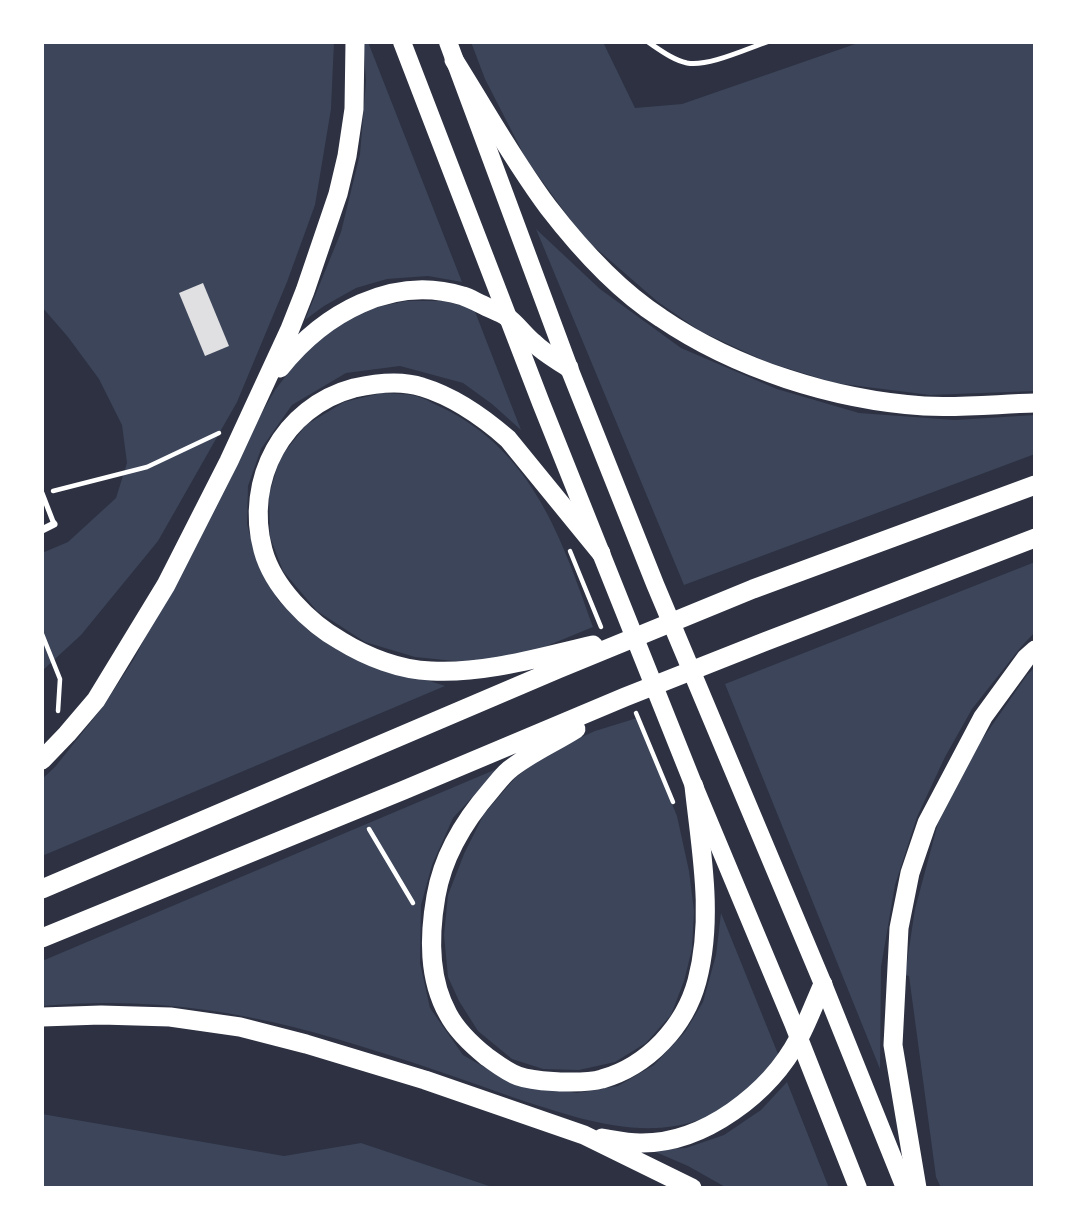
<!DOCTYPE html>
<html>
<head>
<meta charset="utf-8">
<style>
  body { margin:0 }
  #map { position:relative; width:1077px; height:1230px; overflow:hidden; background:#2d3142; font-family:Overpass,sans-serif }
  canvas { display:block }
  .frame { position:absolute; inset:0; border:44px solid #fff; pointer-events:none }
</style>
</head>
<body>
<div id="map">
<canvas width="1077" height="1230"></canvas>
<div class="frame"></div>
</div>
<script>
const c = document.querySelector('canvas').getContext('2d');
c.lineJoin = 'round';
function fillPath(path, color) { c.fillStyle = color; c.fill(path, 'evenodd'); }
function stroke(path, color, width, dash) { c.strokeStyle = color; c.lineWidth = width; c.lineCap = dash ? 'butt' : 'round'; c.setLineDash(dash || []); c.stroke(path); }
fillPath(new Path2D(`
  M42,42H334L331,109L315,205L287,282L237,402L158,541L81,635L42,671V553L68,542L116,498L127,463L122,425L99,379L68,337L42,307Z
  M363,42H368L462,282L428,276L387,279L356,288L324,306L305,320L341,232L360,154L366,81Z
  M471,42H603L635,108L682,104L861,42H1035V391L930,395L835,383L767,362L700,331L658,302L583,237L526,159L485,79Z
  M536,229L600,289L681,348L777,389L859,413L955,420L1035,415V454L684,585Z
  M406,301H444L474,309L521,430L492,404L463,383L400,366L346,373L292,405L261,449L248,486L247,524L258,565L278,600L310,632L374,662L445,686L42,856V779L55,767L102,708L134,659L255,425L275,390L305,351L337,325L368,309Z
  M382,393C393,394 408,393 419,397C427,399 435,405 443,408C533,452 562,539 593,627L525,655L475,663L415,657L365,642L317,611L283,571L270,537L269,495L280,458L306,425L344,402Z
  M1035,562V632L1021,647L972,709L945,757L917,817L895,885L881,967L880,1069L725,684Z
  M1035,667V1188H941L936,1177L909,976L905,975L915,909L938,823L981,741L1027,675Z
  M637,718L677,816L689,871L694,911L692,949L684,981L671,1015L646,1043L615,1062L579,1070L543,1069L512,1059L478,1031L459,1001L448,977L444,935L448,895L464,854L484,814L515,778L548,752L595,731Z
  M499,768L453,818L432,865L421,905L420,963L430,1008L463,1055L512,1083L577,1093L618,1086L654,1065L685,1032L703,1002L716,955L721,913L778,1054C767,1068 757,1084 744,1095C720,1115 687,1127 656,1128C607,1130 558,1112 512,1097C467,1081 422,1065 376,1051C321,1033 264,1018 206,1010C152,1002 96,1001 42,1006V961Z
  M787,1082L829,1188H727L688,1166L651,1150L686,1148L724,1135L761,1110Z
  M42,1114L284,1156L361,1143L495,1188H42Z`), '#3c4559');
fillPath(new Path2D(`
  M203,283L229,346L205,356L179,293Z`), '#e0e0e3');
stroke(new Path2D(`
  M53,491L147,467L219,433
  M570,551L601,627
  M42,634L60,679L58,711
  M636,713L673,802
  M369,829L413,903`), '#fff', 4.5);
stroke(new Path2D(`
  M648,42C660,50 673,60 687,63C708,67 746,49 767,42
  M42,493L54,524`), '#fff', 5);
stroke(new Path2D(`
  M42,530L54,524`), '#fff', 7);
stroke(new Path2D(`
  M402,42L541,403L694,786L793,1023L858,1188
  M448,42L569,368L655,584L823,984L905,1188`), '#fff', 18);
stroke(new Path2D(`
  M454,60C485,109 513,160 548,207C578,246 619,291 661,318C736,369 834,400 924,406C961,408 998,404 1035,403
  M280,368C323,314 392,274 463,296C470,298 476,302 483,305C490,309 500,312 507,317C517,324 524,335 534,343C544,353 557,360 569,368
  M593,645C540,657 486,674 431,671C400,670 367,657 341,641C309,623 273,587 263,550C244,480 283,407 354,388C376,383 401,380 422,387C455,397 483,417 508,439L601,553
  M576,729C554,743 530,753 509,770C502,776 497,783 491,790C464,821 443,855 436,896C429,936 428,978 448,1014C457,1031 472,1045 487,1057C497,1064 507,1072 518,1076C532,1081 546,1081 560,1082C574,1082 589,1083 602,1079C648,1066 685,1026 697,981C714,917 701,851 694,786
  M42,760L67,734L96,700L166,585L229,461L290,329L305,291L338,194L347,156L354,109L355,42
  M42,889L558,669L753,589L1035,485
  M42,938L404,790L625,697L764,642L1035,538
  M42,1017L101,1015L170,1017L240,1027L306,1044L425,1080L584,1135L692,1188
  M602,1138C614,1140 628,1143 640,1143C704,1144 770,1093 799,1038C808,1021 815,1002 823,984
  M917,1188L893,1045L899,928L910,873L927,823L983,717L1026,658L1035,650`), '#fff', 19);
</script>
</body>
</html>
